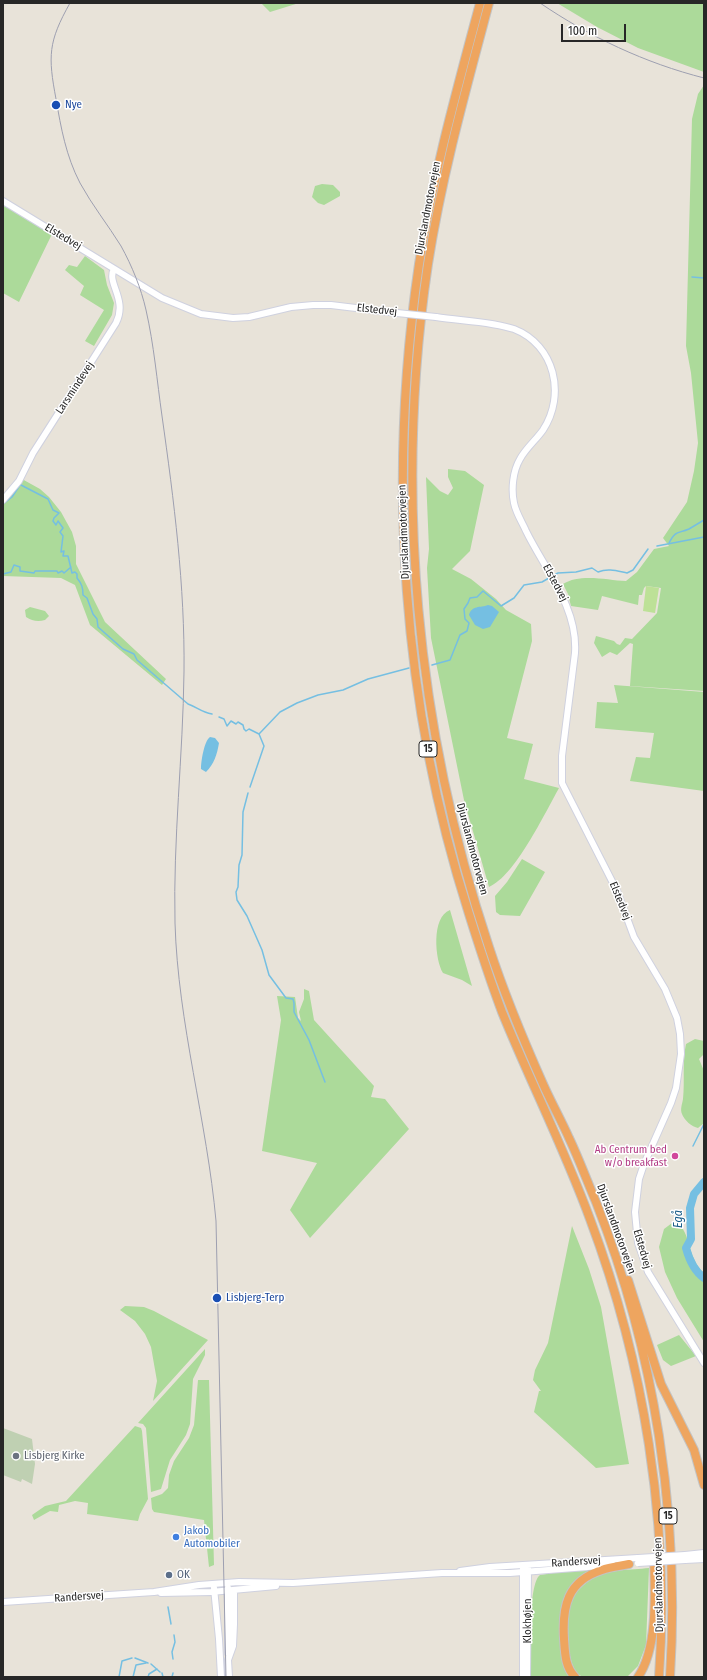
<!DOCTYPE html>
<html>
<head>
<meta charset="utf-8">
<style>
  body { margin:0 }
  #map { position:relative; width:707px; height:1680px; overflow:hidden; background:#e8e3d9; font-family:"Fira Sans Condensed",sans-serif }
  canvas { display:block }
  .frame { position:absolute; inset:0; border:4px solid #272727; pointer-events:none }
  .scale { position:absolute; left:561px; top:24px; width:65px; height:18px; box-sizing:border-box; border:2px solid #272727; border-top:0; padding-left:5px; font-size:12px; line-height:14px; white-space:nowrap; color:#272727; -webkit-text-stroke:3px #fff; paint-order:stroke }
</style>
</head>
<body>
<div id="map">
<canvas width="707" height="1680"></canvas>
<div class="frame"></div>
<div class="scale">100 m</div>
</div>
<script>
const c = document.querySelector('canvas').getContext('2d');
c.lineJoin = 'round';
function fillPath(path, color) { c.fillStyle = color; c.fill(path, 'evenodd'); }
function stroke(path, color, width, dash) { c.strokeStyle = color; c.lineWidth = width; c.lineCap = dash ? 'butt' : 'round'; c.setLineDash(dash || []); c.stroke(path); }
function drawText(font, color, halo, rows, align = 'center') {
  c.font = font + ' "Fira Sans Condensed",sans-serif'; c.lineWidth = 3; c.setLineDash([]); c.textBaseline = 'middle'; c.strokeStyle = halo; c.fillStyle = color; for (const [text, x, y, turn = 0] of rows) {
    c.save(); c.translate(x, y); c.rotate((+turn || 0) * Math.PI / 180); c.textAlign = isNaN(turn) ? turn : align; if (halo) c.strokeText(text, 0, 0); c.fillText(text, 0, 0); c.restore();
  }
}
fillPath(new Path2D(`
  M261,3H299L270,12Z
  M557,3H704V72L638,48L597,27Z
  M704,85V691L630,686L633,644L630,643L617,655L610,652L602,657L594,643L596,636L614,641L617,644L620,645L625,638L632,639L657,613L661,588L646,586L644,588L642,595H639L638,605L602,596L598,610L571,606L568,594L563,584C580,573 607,580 626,581L637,572L654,549L669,546L663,538L687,502L694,471L698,443L691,373L686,346L692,119L698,94Z
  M322,184L333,185L340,192V196L324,205L318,203L312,197L315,186Z
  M3,204L52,234L19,302L3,293Z
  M85,256L104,270L107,285L114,303L112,315L94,346L85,341L104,310L80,295L84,286L65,270L69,265L77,267Z
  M448,469L465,471L484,485L470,551L452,569L471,579L496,599L506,610L531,624L532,641L507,738L533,744L524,779L559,788C545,813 515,876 489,887L464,800L431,638L427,568L429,549L426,477L440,491L448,495L453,488L448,477Z
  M22,479L40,489L49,497L61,512L72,532L76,546V564L105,622L166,679L162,685L90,625L75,585L61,578L3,576V502Z
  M30,607L45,611L49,616L45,620C38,622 32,621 26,617L25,610Z
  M614,685L704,692V791L630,781L636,757L650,758L654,733L595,728L597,702L618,703Z
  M522,859L545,872L520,916L500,915L496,912L495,896L507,882Z
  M450,910L472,986L462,980L443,973C435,960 431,917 450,910Z
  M304,989L309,991L314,1020L374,1086L371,1097L385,1099L409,1129L310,1238L290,1210L317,1163L262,1151L281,1020L277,996L295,997L298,1018L301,1021L299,1012L304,999Z
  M695,1039L704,1041V1054L699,1059L704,1071V1123L698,1128C692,1127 684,1120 682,1114C680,1109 682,1105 683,1099C685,1081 682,1062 686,1044Z
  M672,1223L679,1224C692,1238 687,1257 704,1273V1342L677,1298L665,1272L659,1247L664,1229Z
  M572,1226L589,1269L601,1307L629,1464L596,1468L534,1412L539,1391H541L533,1380L535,1370L548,1343Z
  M125,1306L144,1307L154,1311L208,1340L153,1401L157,1381L151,1347L145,1334L135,1321L120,1310Z
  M679,1335L696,1356L671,1366L663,1360L657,1345Z
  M205,1349V1355L193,1379L190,1424L186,1435L170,1460L161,1489L151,1492L146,1428L143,1424L138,1423Z
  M198,1380H209L214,1565L209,1567L204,1520L154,1512L152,1509L151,1498L162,1494L168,1488L169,1475L174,1461L189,1438L194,1425Z
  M135,1426L141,1428L142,1431L148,1499L140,1514L138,1521L87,1514L88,1503L75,1501L59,1505L58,1512L50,1511L34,1520L32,1515L45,1506L66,1501Z
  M600,1566L578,1579L563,1608L571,1677H529C530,1660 528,1583 540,1575Z
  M649,1568L646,1645L638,1666L627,1677C617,1677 588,1679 581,1676C565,1668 566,1616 571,1601C574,1593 585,1583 592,1579C608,1569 631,1570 649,1568Z`), '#acda9a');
fillPath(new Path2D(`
  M3,1428L32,1439L35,1464L32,1484L22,1479L21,1482L3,1475Z`), '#bfd0b2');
fillPath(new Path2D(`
  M646,586L659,588L655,613L643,611Z`), '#bde197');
fillPath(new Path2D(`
  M488,605L492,606L499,612L490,627L483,629L475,625L469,615C472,605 480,608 488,605Z
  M210,737L215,738L219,743C217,755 214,764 206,772L201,769C201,762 204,741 210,737Z`), '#75bfe2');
stroke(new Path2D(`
  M692,277L704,278
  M19,484L48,499L53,510L59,513L54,518L53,521L56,525L58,521L63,528L60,532L63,536L61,552L64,551L63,556H68L72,573L75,572L77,574V578C82,584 83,588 83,595L87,598L93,614L97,619L98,627L123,649L134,654L137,660L188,704C197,707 201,712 212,714
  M3,504L12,497L20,485
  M669,543C676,530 677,534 689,529C694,526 699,523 704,520
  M657,546L704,537
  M3,574L11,572L14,565L20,567V571L34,573L35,571H57L58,573L62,571L64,573L71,567
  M554,575L558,573L576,572L592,568L598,572C608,568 617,571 627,573L633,570L648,549
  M432,665L450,660L460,635L467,631L469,623L465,619L464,609L468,603L470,598L477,597L483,591L501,606L514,598L524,585L542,582L549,578
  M219,717L224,719L227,726L231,721L236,724L238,722L243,725L244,729L246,731L249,729L259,734L280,712L297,703L318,695L343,690L368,679L409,668
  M250,787L264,746L259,734
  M248,793L243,812L242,855L239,865L238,887L236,892L237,900L247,916L262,950L269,975L286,998L293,999L294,1003V1012L309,1040L325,1082
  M693,1146L704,1124
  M168,1607L171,1624
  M135,1658L148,1663
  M173,1659L172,1652L175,1642L174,1635
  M151,1664L160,1672
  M162,1673L163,1677
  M119,1677L122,1661L132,1658
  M133,1677L136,1665L146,1663
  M148,1677L149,1674L157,1669
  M172,1677L173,1673`), '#75bfe2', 1.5);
stroke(new Path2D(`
  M704,1182L694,1194L690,1208L691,1239L686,1248C689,1259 694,1271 704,1278`), '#75bfe2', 8);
const secondary = new Path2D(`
  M3,201L162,298L201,314L233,318L249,317L291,307L313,305H331L397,313
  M436,317C461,321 490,321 514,329C555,345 566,395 543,430C536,440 526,448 520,459C513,471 511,489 514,503C516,513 522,522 526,531C545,570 578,607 575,653L562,756V783L617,891L634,937L665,989L677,1018L680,1034L681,1054L676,1088L671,1103L644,1164L639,1179L635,1212L638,1243L648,1272L704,1363
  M3,500L19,481L33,453L116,323C128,299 106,283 114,269
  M685,1555L704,1553
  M685,1560L704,1559
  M460,1571L490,1567L638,1558
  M214,1588L219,1639L221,1677
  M228,1588V1653
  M161,1593L211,1592L276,1586
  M3,1602L154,1592L199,1585L239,1582L293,1583L442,1573H510L613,1565
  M229,1677L228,1660L233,1646L234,1624V1590
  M523,1677V1569
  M527,1677L528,1569`);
const highway = new Path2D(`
  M480,3C457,89 433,175 419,264C387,479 402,705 469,914C479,946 490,980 502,1012C530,1081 564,1148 590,1219C644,1363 670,1523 659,1677
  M489,3C466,89 442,175 428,264C394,493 416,728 489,947C504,993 523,1039 543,1084C551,1102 561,1120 569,1138C579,1159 587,1181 596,1202C655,1352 680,1516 670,1677
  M628,1280L661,1384L694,1450L704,1485
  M575,1677C565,1667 565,1653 564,1639C562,1607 567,1581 602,1570C610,1567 620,1566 629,1564
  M638,1677C658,1648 655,1593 654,1558`);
stroke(secondary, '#cfd1df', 8);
stroke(highway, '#c3c3c3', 10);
stroke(secondary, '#fff', 6);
stroke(highway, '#eea55f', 8);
stroke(new Path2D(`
  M70,3C48,42 48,56 56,99C61,128 66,156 80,183C92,205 108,225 121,246C132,266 141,288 146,310C154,345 157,381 162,416C174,501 185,586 184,672C183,756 173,839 175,923C178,1024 207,1121 216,1221L226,1677
  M540,3C590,37 645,63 704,78`), '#9d9fb0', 1);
const secondaryBridge = new Path2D(`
  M397,313L436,317
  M638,1558L685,1555
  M638,1563L685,1560`);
stroke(secondaryBridge, '#cfd1df', 8, []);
stroke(secondaryBridge, '#fff', 6);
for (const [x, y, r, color] of [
  [56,105,5,"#1a4fb4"],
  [675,1156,4,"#d1479c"],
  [217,1298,5,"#1a4fb4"],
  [16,1456,4,"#6b7280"],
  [176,1537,4,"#3f7fe0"],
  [169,1575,4,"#5c6f8a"]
]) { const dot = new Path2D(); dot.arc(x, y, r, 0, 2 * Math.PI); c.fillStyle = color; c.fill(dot); stroke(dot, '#fff', 1.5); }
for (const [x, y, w] of [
  [428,749,18],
  [668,1516,18]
]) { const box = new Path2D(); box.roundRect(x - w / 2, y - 8, w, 16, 3); c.fillStyle = '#fff'; c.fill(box); stroke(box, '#272727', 1); }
drawText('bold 10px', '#272727', null, [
  ["15",428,749],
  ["15",668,1516]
]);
drawText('11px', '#164399', '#fff', [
  ["Nye",65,105],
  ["Lisbjerg-Terp",226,1298]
], 'left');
drawText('11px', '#272727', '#fff', [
  ["Djurslandmotorvejen",428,208,-79],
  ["Elstedvej",63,237,31],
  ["Elstedvej",377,310,6],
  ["Larsmindevej",75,388,-57],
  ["Djurslandmotorvejen",404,532,-92],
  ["Elstedvej",555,583,62],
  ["Djurslandmotorvejen",472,849,75],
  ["Elstedvej",620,901,68],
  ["Djurslandmotorvejen",616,1229,70],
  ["Elstedvej",642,1249,74],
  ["Randersvej",576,1562,-4],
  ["Djurslandmotorvejen",659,1585,-91],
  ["Randersvej",79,1597,-4],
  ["Klokhøjen",528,1621,-90]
]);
drawText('11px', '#b23c85', '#fff', [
  ["Ab Centrum bed",667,1150],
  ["w/o breakfast",667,1163]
], 'right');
drawText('11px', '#5b616d', '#fff', [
  ["Lisbjerg Kirke",24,1456]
], 'left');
drawText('11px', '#366cbe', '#fff', [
  ["Jakob",184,1531],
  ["Automobiler",184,1544]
], 'left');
drawText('11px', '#4e5e75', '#fff', [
  ["OK",177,1575]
], 'left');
drawText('italic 12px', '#195c88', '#fff', [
  ["Egå",679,1219,-90]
]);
</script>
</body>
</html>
